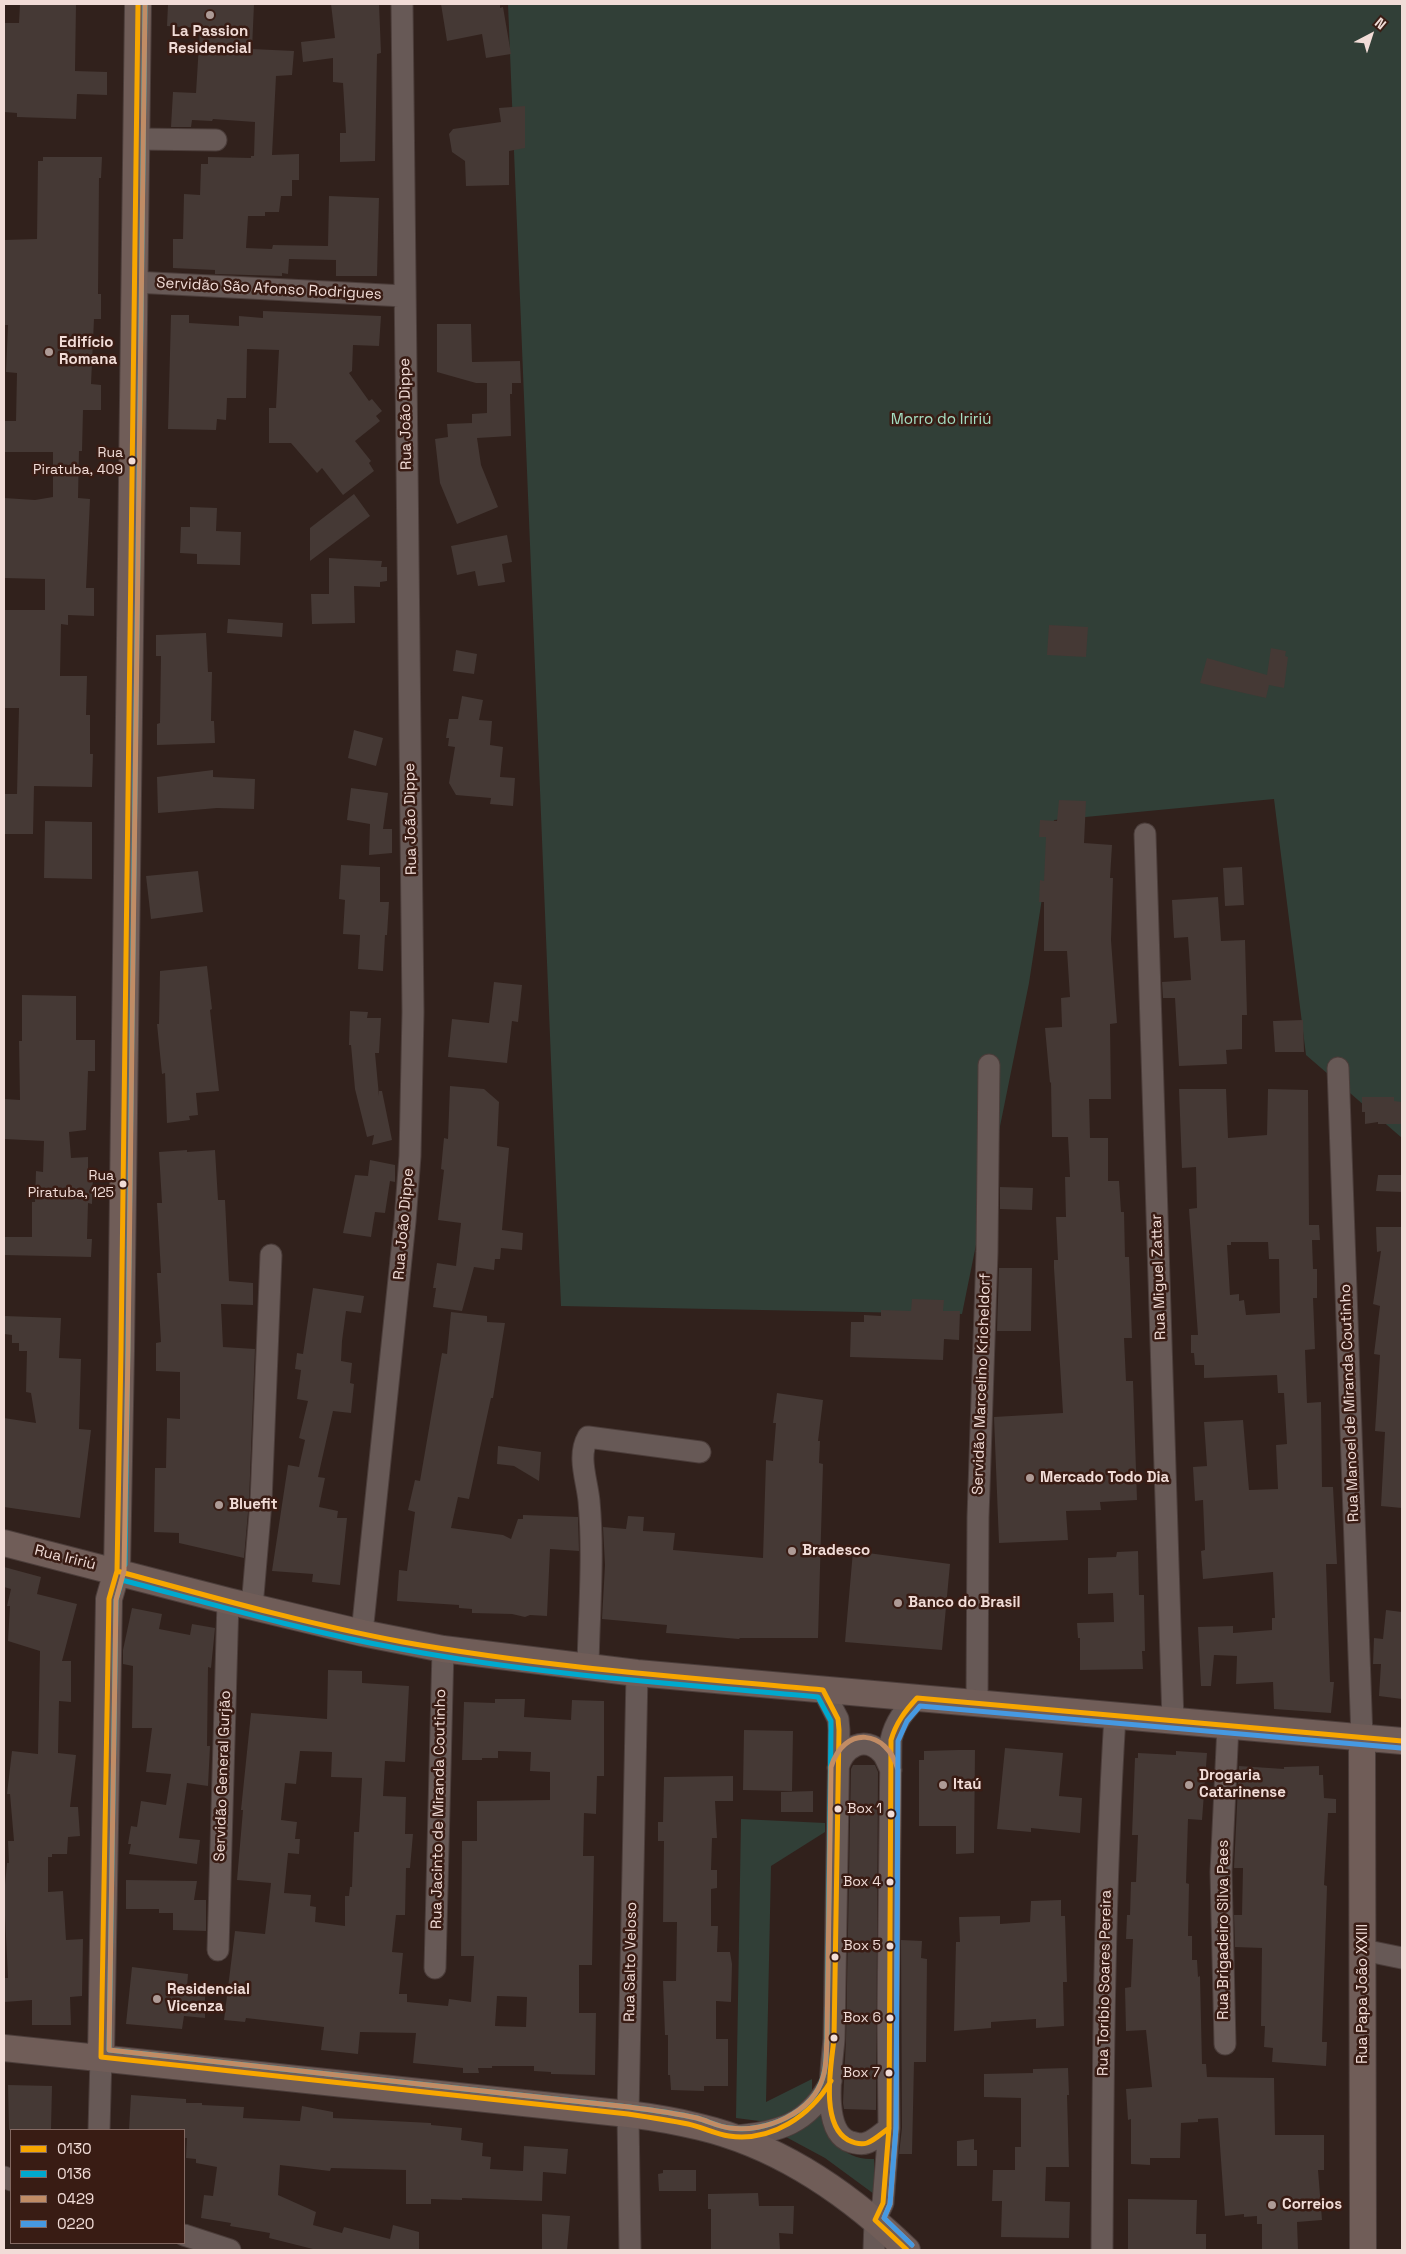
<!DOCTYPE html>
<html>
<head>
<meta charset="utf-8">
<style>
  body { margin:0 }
  #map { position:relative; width:1406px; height:2254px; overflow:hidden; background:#31211c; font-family:"Space Grotesk",sans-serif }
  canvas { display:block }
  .frame { position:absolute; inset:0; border:5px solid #f1dcd7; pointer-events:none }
  .legend { position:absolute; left:10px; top:2129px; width:175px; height:115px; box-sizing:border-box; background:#391c14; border:1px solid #836962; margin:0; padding:6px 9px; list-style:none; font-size:15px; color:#f1dcd7 }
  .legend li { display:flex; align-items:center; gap:10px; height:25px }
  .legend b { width:25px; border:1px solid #836962 }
  .north { position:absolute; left:1346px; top:10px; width:50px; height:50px; -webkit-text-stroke:4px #391c14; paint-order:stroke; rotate:40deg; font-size:14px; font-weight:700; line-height:20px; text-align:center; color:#f1dcd7 }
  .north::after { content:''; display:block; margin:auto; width:18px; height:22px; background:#f1dcd7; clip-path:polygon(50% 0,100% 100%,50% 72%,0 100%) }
</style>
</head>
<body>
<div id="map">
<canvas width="1406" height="2254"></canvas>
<div class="frame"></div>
<ul class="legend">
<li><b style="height:6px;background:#f7a600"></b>0130</li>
<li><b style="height:6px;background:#00a9ce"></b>0136</li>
<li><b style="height:6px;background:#c18c65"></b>0429</li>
<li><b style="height:6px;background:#4699e1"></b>0220</li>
</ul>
<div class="north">N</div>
</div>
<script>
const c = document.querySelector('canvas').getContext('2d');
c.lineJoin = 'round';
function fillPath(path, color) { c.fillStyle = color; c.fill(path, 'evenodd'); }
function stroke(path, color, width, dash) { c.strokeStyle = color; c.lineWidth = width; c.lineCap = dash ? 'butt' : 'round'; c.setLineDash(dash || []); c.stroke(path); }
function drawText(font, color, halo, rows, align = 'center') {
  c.font = font + ' "Space Grotesk",sans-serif'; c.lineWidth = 5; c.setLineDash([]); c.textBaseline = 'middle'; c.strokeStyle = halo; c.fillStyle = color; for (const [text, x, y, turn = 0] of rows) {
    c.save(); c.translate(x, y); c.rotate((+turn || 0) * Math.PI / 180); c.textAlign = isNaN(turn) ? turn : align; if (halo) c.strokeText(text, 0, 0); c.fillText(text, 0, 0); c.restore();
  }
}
fillPath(new Path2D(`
  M508,4H1402V1138L1306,1055L1274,799L1054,820L1029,983L962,1314L561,1306Z
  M741,1819L825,1823V1832L771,1866L766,2102L812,2079V2090L805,2102L793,2112L767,2122L736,2118Z
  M819,2111C826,2137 844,2161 874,2159V2194L825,2158L786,2137Z`), '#313f37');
fillPath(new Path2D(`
  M20,4H76L75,71L107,72V95L77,94L76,119L17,117V113L4,112V23H19Z
  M168,4H254L252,49L294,51L292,75L276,76L272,155L299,154V180H292V196H281L279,212H265V216H248L246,248L272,249L273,245L328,246L329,196L379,198L377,276H336V260L289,259L288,274L282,273V276L215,274V270L173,268V239H183L184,194L200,195L201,164H208V157L251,158V156H254L255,122L213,119L212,121L192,120L191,127H171L173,92L196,93L200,28L167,26Z
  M331,4H379L381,53L377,54L375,161L340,162V133H346L343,83L333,82V58L303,62L301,42L335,38Z
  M441,4H500V8L503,7L511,54L486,58L482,34L447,41Z
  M525,106V148L509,151V185L466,186L465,161L452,152L449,134L453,129L501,122L499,108Z
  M43,157H102L101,178H99L98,294H101V319H94L91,384L101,385V410H83L82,451H79L78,498L90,499L86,588H94V616L68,615V625L61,624L60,676H87L86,715H90V754H93L92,787L34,786L33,834H4V794H17L19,708H4V610H45V579L4,578V498L35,500L53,497V452H4V421H16L17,373L6,372L8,325H4V240L37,239L38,161H43Z
  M263,311L381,316L379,346L353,345L352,371L349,373L369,401L372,399L382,411L376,416L380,421L355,441L371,461L369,463L374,471L343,495L322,468L317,473L291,443H269V408H276L279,350L247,349L246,398H227L226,420L217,419L216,430L168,429L171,315H189V323L239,326V316L263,318Z
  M437,324H471L472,362L520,361L521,383H512V394H510L511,436L477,438L481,465L498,507L457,524L440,483L435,439L448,437L447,424L472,423V414L487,413V383H476L437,372Z
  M354,494L370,516L310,561V528Z
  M190,507L217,508L216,531L241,532L240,565L197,564V554L180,553L181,527H190Z
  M507,535L512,562L502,564L505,582L478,586L475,571L457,575L451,546Z
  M329,558L382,561L381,567H387V581L380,582V587L354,586L355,623L312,624L311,594H329Z
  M228,619L283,623L282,637L227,633Z
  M1049,625L1088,627L1086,657L1047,655Z
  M206,633L208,672H212L211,721H214L215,743L157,745V724L160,723L161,656H156V635Z
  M1271,648L1286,651L1285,656L1288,657L1284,688L1269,685L1266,698L1200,683L1207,658L1267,675Z
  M456,650L477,654L474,674L453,671Z
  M462,696L483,700L479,720L492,721L490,745L503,747L500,777L515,778L513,806L490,804L491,798L456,795L449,783L455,747L448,746L449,738H446L449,719H458Z
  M354,730L383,738L376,766L348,758Z
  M213,770V777L255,779L254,809L217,808L158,813L157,777Z
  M351,788L388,793L383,829H392V853L369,855L370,824L347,820Z
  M1059,800L1086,801L1084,843L1112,845L1110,878H1113L1111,940L1117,1023L1110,1024L1111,1099H1089L1090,1138H1108V1181H1119L1121,1212H1124L1125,1257H1129L1132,1338H1124L1126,1381H1133L1137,1500L1100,1502L1101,1510L1066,1511L1068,1540L999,1543L994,1417L1063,1413L1054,1268V1260H1058L1056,1217H1066L1065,1177H1070L1068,1137H1052L1051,1082L1050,1083L1045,1028L1062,1027L1061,998L1070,997L1067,951H1044V902H1039L1040,880L1044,881L1046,837H1039L1040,820L1057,821Z
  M45,821L92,822V879L44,878Z
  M341,865L380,867V902H389L387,935H385L383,971L358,969L360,935L343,934L345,900L339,899Z
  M1242,867L1244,905L1225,906L1223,868Z
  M198,871L203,912L151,919L146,876Z
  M1218,897L1221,941L1245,940L1247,1015H1242V1049L1226,1050L1227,1064L1179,1066L1175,998H1163L1162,982L1191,980L1188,937L1174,938L1172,900Z
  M207,966L212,1009L210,1010L219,1091L196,1093L198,1115L189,1116L190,1120L167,1123L165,1073L162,1074L157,1024H159L160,971Z
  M494,982L522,985L518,1022L512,1021L507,1063L448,1057L452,1019L489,1023Z
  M22,995L76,996V1040H95V1071H88L86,1130L69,1132L71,1158L88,1157V1173H93L92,1204L88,1203L87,1239H92L91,1257L4,1255V1237H32V1202H35L36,1171L43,1172L44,1141L5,1139L4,1134V1099L20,1100L19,1041H22Z
  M350,1011L368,1012L367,1018H381L379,1053H375L379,1096V1091H382L392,1140L372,1145L374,1135L367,1137L355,1089L351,1045H349Z
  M1303,1020L1304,1052H1275L1273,1021Z
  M450,1086L484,1089L499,1102L497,1146L509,1148L502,1230L523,1233L522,1250L501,1248L500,1259H495L494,1270L474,1267L462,1311L433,1307L436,1288H433L437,1263L456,1266L461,1223L438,1220L444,1170L441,1169L444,1138L448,1139Z
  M1179,1089H1226L1228,1138L1267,1135L1268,1089L1308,1090L1309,1225H1319L1320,1240H1312L1313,1269H1317V1298H1313L1315,1349L1305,1350L1307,1403L1321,1402L1322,1487H1333L1337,1564H1326L1330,1682H1334L1331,1713L1274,1709L1273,1682L1236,1684L1237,1656L1214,1655L1211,1686H1201L1198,1627L1233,1626V1633L1272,1630V1618H1275L1273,1572L1203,1579L1201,1551L1205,1550L1203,1500L1195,1501L1193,1467L1207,1466L1204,1422L1243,1420L1249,1490L1278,1489L1276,1445L1287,1444L1284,1393H1278L1277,1375L1204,1378V1365H1195L1194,1353H1191V1335H1198L1189,1209L1197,1208L1196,1167L1182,1168ZM1231,1242H1268L1269,1259H1279L1280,1313L1246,1315L1244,1300L1239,1301V1294L1230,1295L1227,1245H1231Z
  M1362,1097H1394V1101L1402,1102V1124H1378V1122L1365,1124V1112H1362Z
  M187,1150V1152L215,1150L218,1200H225L229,1281L253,1283V1305L221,1304L223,1347L255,1349L249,1501L244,1558L179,1543V1533L154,1532L155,1468H166L167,1418L180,1419V1372L156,1371V1343L161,1342L157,1273H161L157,1203H162L159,1152Z
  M370,1160L395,1165V1182L390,1181L385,1213L375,1212L371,1237L343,1233L355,1175L368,1176Z
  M1378,1175H1402V1192L1376,1191Z
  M1000,1187L1033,1188L1032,1210L1000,1209Z
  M1376,1227H1402V1508L1381,1506L1385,1432L1375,1431L1380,1355L1374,1354L1380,1306L1373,1304L1381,1251L1377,1252Z
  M999,1268H1032L1031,1331H997Z
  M313,1288L364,1296L361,1313L346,1311L342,1341L341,1361L352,1363L350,1383L354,1384L351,1413L333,1411L318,1477L325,1478L319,1507L338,1511L337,1518H347L340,1585L312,1582L313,1574L272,1571L288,1465L299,1467L305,1440L299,1438L308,1401L297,1399L301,1370L295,1369L297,1353L303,1354Z
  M912,1299L944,1300L943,1311H960L959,1340L944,1339L943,1360L850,1357L851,1322H864V1315L881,1316V1310L911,1311Z
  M451,1312L487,1316V1322L505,1323L493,1398H491L469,1499L458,1497L451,1528L503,1535L511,1539L518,1519H523V1515L578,1517L579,1551L550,1549L547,1616L530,1615L525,1617L512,1614L472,1613V1609L459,1608V1605L397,1601L399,1570L407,1571L415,1512L408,1510L415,1480L420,1481L442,1353L447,1354Z
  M4,1316L61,1318L59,1358L81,1359L79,1429L91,1430L80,1518L4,1507V1418L36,1423L31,1393L26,1392L27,1351H19V1343H12V1335L4,1334Z
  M777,1393L823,1400L818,1441H820L819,1463L823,1464L818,1638H740L739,1639L666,1633L667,1625L602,1619L605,1565L603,1527L626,1529L628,1516L644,1517L643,1531L675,1533L673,1550L763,1558L766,1460L773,1461L776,1423H773Z
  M498,1446L541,1452L539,1481L514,1466L497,1464Z
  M853,1551L950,1564L942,1650L845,1642Z
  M1138,1551L1139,1595H1144L1145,1651H1142L1143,1669L1080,1670V1638H1078L1077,1623L1114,1622L1113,1593L1088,1594V1558L1116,1557L1117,1552Z
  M4,1567L41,1577L37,1594L77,1604L62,1661H71V1702L59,1701L58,1753L76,1755L70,1807H78L80,1836L68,1837L67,1854H52V1857H48V1892L63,1891L66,1940L83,1939L82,1996L70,1997L71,2025H32V2000L4,2002V1978H8L4,1895L7,1863H9L8,1841H14L10,1794H7L12,1751L38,1754L40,1651L8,1641L10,1606H7L11,1589L4,1587Z
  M132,1608L162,1614L159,1629L190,1635L192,1624L215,1628L211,1668L208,1667L207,1746H210L208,1786L187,1783L179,1838L200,1840L197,1864L129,1854L131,1844H128L131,1826L137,1827L141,1801L166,1805L171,1774L146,1772L152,1728H132L133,1666L123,1664V1650Z
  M1386,1610L1402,1612V1699L1379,1696L1381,1664H1373L1374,1638L1383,1639Z
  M328,1670L362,1671V1683L409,1686L405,1762L385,1761L383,1796L406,1797L405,1834H413L410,1868H406L405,1915H396L392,1952L403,1953L399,1994H407V2002L448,2006L449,1999L471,2002L474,1956H461L462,1841H477V1801L550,1800V1772L530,1771L531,1752L498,1751V1758H482V1760H462L464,1702L495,1703V1699H525L524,1717L571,1720L572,1700L604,1701V1776H597L596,1814L584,1813L583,1856H594L592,1965H579V2013H596L595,2075L551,2074V2072L534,2071V2066H492V2068H478L479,2073H463V2068L413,2063L416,2033L360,2032L358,2054L321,2050L324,2027L246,2018L245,2022L224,2020L235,1931L265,1934L271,1883L237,1880L243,1810H241L251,1713L327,1719ZM300,1751L332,1752L331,1777L362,1778L359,1832H354L352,1887H350L349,1896H345V1926L315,1922L316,1907L310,1906L311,1895L284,1893L288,1853L299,1854L300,1839H295L297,1822L281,1820L285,1783L296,1784ZM497,1996L527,1997L526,2027L495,2026Z
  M744,1730L793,1731L792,1791L743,1790Z
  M1005,1748L1063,1753L1059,1796L1082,1798L1080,1833L1031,1828V1832L997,1829Z
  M958,1750H975L974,1853L956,1854V1826H919V1760H924V1751Z
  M1176,1751L1207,1753L1202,1820L1188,1819L1186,1883L1189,1884L1188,1936H1192V1960H1197L1198,1977L1200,1976L1202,2064H1206L1207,2077L1274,2078L1275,2135H1324V2170H1318L1322,2220L1297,2222L1298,2250H1262V2224H1257V2216L1244,2217V2214L1225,2216L1218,2118L1198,2119V2122L1181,2123L1180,2158H1150V2165L1131,2164V2119L1128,2120L1126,2089L1152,2087L1146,2030L1126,2031L1125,1988L1131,1987L1133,1939H1126L1127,1915H1130L1131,1882H1136L1138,1835H1132L1135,1758H1138V1753L1176,1755Z
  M853,1765H875L878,1772L876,2110L844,2109L843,2103L846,2039L851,1769Z
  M1239,1766L1284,1769V1767L1319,1766V1775H1323L1324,1798L1336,1799V1813H1328L1324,1885L1327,1886L1322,2042H1327L1326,2066L1272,2062L1273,2048L1264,2047L1265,2026H1261L1262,1948L1235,1947L1234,1915H1242L1243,1868H1234Z
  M733,1776V1801H715L717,1838H712L711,1870H717V1888L711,1889V1926H718L717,1952H730L732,1964L731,2002L716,2001V2039H728V2086H704V2091L671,2090L670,2075H668V2035H665L663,1981H676L677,1922H663L664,1841H658V1822H663L664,1777Z
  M813,1791V1812H781V1792Z
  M126,1880L197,1881L194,1900H206V1931L173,1930V1913H159V1909H126Z
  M1061,1900V1916H1065L1067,1982H1063L1064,2026L1036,2028V2019L991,2022V2028L954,2031L956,1942H960L959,1917L1000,1916V1924L1030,1922L1031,1901Z
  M901,1940L922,1941L921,1958L927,1959L926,2062H914L912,2154H899L902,2128Z
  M132,1967L188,1974L187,1987L205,1989V2018L184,2016L182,2029L126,2024Z
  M1068,2068L1069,2095H1067L1069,2167H1046L1045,2201L1070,2202L1069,2238L1001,2237L1002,2201H992L993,2170H1015V2147H1021V2098L984,2097V2074L1033,2073V2069Z
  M8,2085L52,2086L51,2130H9Z
  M131,2095L186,2099V2103H202V2105L244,2107L243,2118L300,2121L302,2106L333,2112V2118L431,2123V2125L462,2128L461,2140L483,2143L482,2156L491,2157L490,2169L523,2171L524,2146L568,2149L566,2174L543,2172L542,2201L462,2198V2200L431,2199V2204H406V2170L331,2168L330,2171L280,2165L278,2195L316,2212L313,2225L342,2233L344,2227L390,2239L393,2225L419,2232V2250H317L269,2238L270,2233L230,2226L231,2223L201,2218L204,2195L213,2196L217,2167L196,2163V2159L186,2158L187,2138H184V2130H129Z
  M974,2139V2150H977V2166H957V2141Z
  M663,2170H696V2191H659L658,2174L663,2173Z
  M758,2193L759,2206H794L793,2234L779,2233L780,2250H711V2209H708V2194Z
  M1128,2199L1197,2200L1196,2234H1206V2250H1128Z
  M542,2214L570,2216L567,2250H542Z`), '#453935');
const minor = new Path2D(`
  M136,139L216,140
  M134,282L404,296
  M1145,834L1173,1721
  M1338,1068L1362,1738
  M252,1607L261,1502L271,1255
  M362,1633L405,1221L410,1156L413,1012L402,4
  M588,1667C589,1611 594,1556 589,1501C587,1480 577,1456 588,1437L700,1452
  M823,1690L838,1719L839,1730L834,2039C832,2065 820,2133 851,2142C856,2143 861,2145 866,2143C874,2141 882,2133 889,2128
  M977,1703L978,1517L987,1252L989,1065
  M838,1768C843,1748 864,1734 882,1753C886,1757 888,1765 891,1770
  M218,1950L228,1601
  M1363,1950L1402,1958
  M435,1968L443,1649
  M1225,2044L1221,1872L1228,1726
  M99,2130L101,2057
  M733,2136C778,2133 809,2124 831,2081
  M4,2177L11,2180
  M184,2235L230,2250
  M630,2250L628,2114L637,1673
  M874,2250L875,2220L883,2203L889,2128L888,2018L891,1740C895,1722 904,1711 917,1698
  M1102,2250C1103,2072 1104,1894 1115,1716`);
const major = new Path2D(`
  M4,1543L228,1601L362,1633L443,1649L637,1673L1402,1741
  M1362,1738L1363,2250
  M4,2048L628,2114C652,2117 676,2121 700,2127C780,2146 849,2194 907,2250
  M101,2057L109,1599L117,1571L121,1351L138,4`);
stroke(minor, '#4b3d3a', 23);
stroke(major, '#4b3d3a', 28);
stroke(minor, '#675956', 21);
stroke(major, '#705d58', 26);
stroke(new Path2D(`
  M138,4L121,1351L117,1571L109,1599L101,2057L628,2114C648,2117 668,2120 688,2124C702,2127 715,2134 729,2136C772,2142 810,2116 831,2081
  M117,1571C212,1597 306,1624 403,1642C542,1667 683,1677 823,1690L838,1719L839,1730L834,2039C831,2066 820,2124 848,2140C854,2143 861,2145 867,2143C875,2140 882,2133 889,2128
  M907,2250L875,2220L883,2203L889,2128L891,1740C896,1723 905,1711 917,1698L1402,1741`), '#f7a600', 5);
stroke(new Path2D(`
  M125,1565L145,4
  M122,1580C215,1605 307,1632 401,1649C539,1675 679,1684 818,1697L831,1721V1730L827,2039C826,2051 827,2065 823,2077C813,2113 765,2133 730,2128C719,2127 708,2121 697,2118C674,2113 652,2110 629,2107L109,2050L116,1600Z`), '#00a9ce', 5);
stroke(new Path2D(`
  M145,4L128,1351L124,1571L116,1600L109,2050L629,2107C652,2110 674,2113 697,2118C708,2121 719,2127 730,2128C765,2133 813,2113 823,2077C827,2065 826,2051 827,2039L831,1767C844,1725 887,1729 898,1770L896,2128L890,2204L884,2218L912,2245`), '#c18c65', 5);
stroke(new Path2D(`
  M912,2245L884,2218L890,2204L896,2128L898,1741L907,1721L920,1706L1401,1748`), '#4699e1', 5);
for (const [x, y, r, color] of [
  [210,15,5,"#ae9b96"],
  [49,352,5,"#ae9b96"],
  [132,461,4.5,"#f1dcd7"],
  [123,1184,4.5,"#f1dcd7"],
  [1030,1478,5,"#ae9b96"],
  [219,1505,5,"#ae9b96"],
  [792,1551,5,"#ae9b96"],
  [898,1603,5,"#ae9b96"],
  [943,1785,5,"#ae9b96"],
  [1189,1785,5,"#ae9b96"],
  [838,1809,4.5,"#f1dcd7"],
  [891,1814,4.5,"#f1dcd7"],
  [890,1882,4.5,"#f1dcd7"],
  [890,1946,4.5,"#f1dcd7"],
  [835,1957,4.5,"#f1dcd7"],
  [157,1999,5,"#ae9b96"],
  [890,2018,4.5,"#f1dcd7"],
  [834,2038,4.5,"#f1dcd7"],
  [889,2073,4.5,"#f1dcd7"],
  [1272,2205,5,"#ae9b96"]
]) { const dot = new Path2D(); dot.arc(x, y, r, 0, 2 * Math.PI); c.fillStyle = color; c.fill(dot); stroke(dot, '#391c14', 2); }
drawText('14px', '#f1dcd7', '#391c14', [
  ["Rua",123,453],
  ["Piratuba, 409",123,470],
  ["Rua",114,1176],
  ["Piratuba, 125",114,1193],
  ["Box 1",847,1809,"left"],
  ["Box 4",881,1882],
  ["Box 5",881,1946],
  ["Box 6",881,2018],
  ["Box 7",880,2073]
], 'right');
drawText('bold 15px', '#f1dcd7', '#391c14', [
  ["La Passion",210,32,"center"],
  ["Residencial",210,49,"center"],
  ["Edifício",59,343],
  ["Romana",59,360],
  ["Mercado Todo Dia",1040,1478],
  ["Bluefit",229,1505],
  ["Bradesco",802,1551],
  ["Banco do Brasil",908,1603],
  ["Drogaria",1199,1776],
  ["Catarinense",1199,1793],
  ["Itaú",953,1785],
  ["Residencial",167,1990],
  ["Vicenza",167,2007],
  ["Correios",1282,2205]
], 'left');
drawText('15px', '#f1dcd7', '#391c14', [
  ["Servidão São Afonso Rodrigues",269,289,3],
  ["Rua João Dippe",406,414,-91],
  ["Rua João Dippe",411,819,-91],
  ["Rua João Dippe",404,1224,-85],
  ["Rua Miguel Zattar",1159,1277,-92],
  ["Servidão Marcelino Kricheldorf",982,1384,-88],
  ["Rua Manoel de Miranda Coutinho",1350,1403,-92],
  ["Rua Iririú",65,1558,14],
  ["Servidão General Gurjão",223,1776,-88],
  ["Rua Jacinto de Miranda Coutinho",439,1809,-89],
  ["Rua Brigadeiro Silva Paes",1224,1930,-90],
  ["Rua Salto Veloso",631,1962,-89],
  ["Rua Toríbio Soares Pereira",1105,1983,-89],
  ["Rua Papa João XXIII",1363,1994,-90]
]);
drawText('15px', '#a5e0c4', '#391c14', [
  ["Morro do Iririú",941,420]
]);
</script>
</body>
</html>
